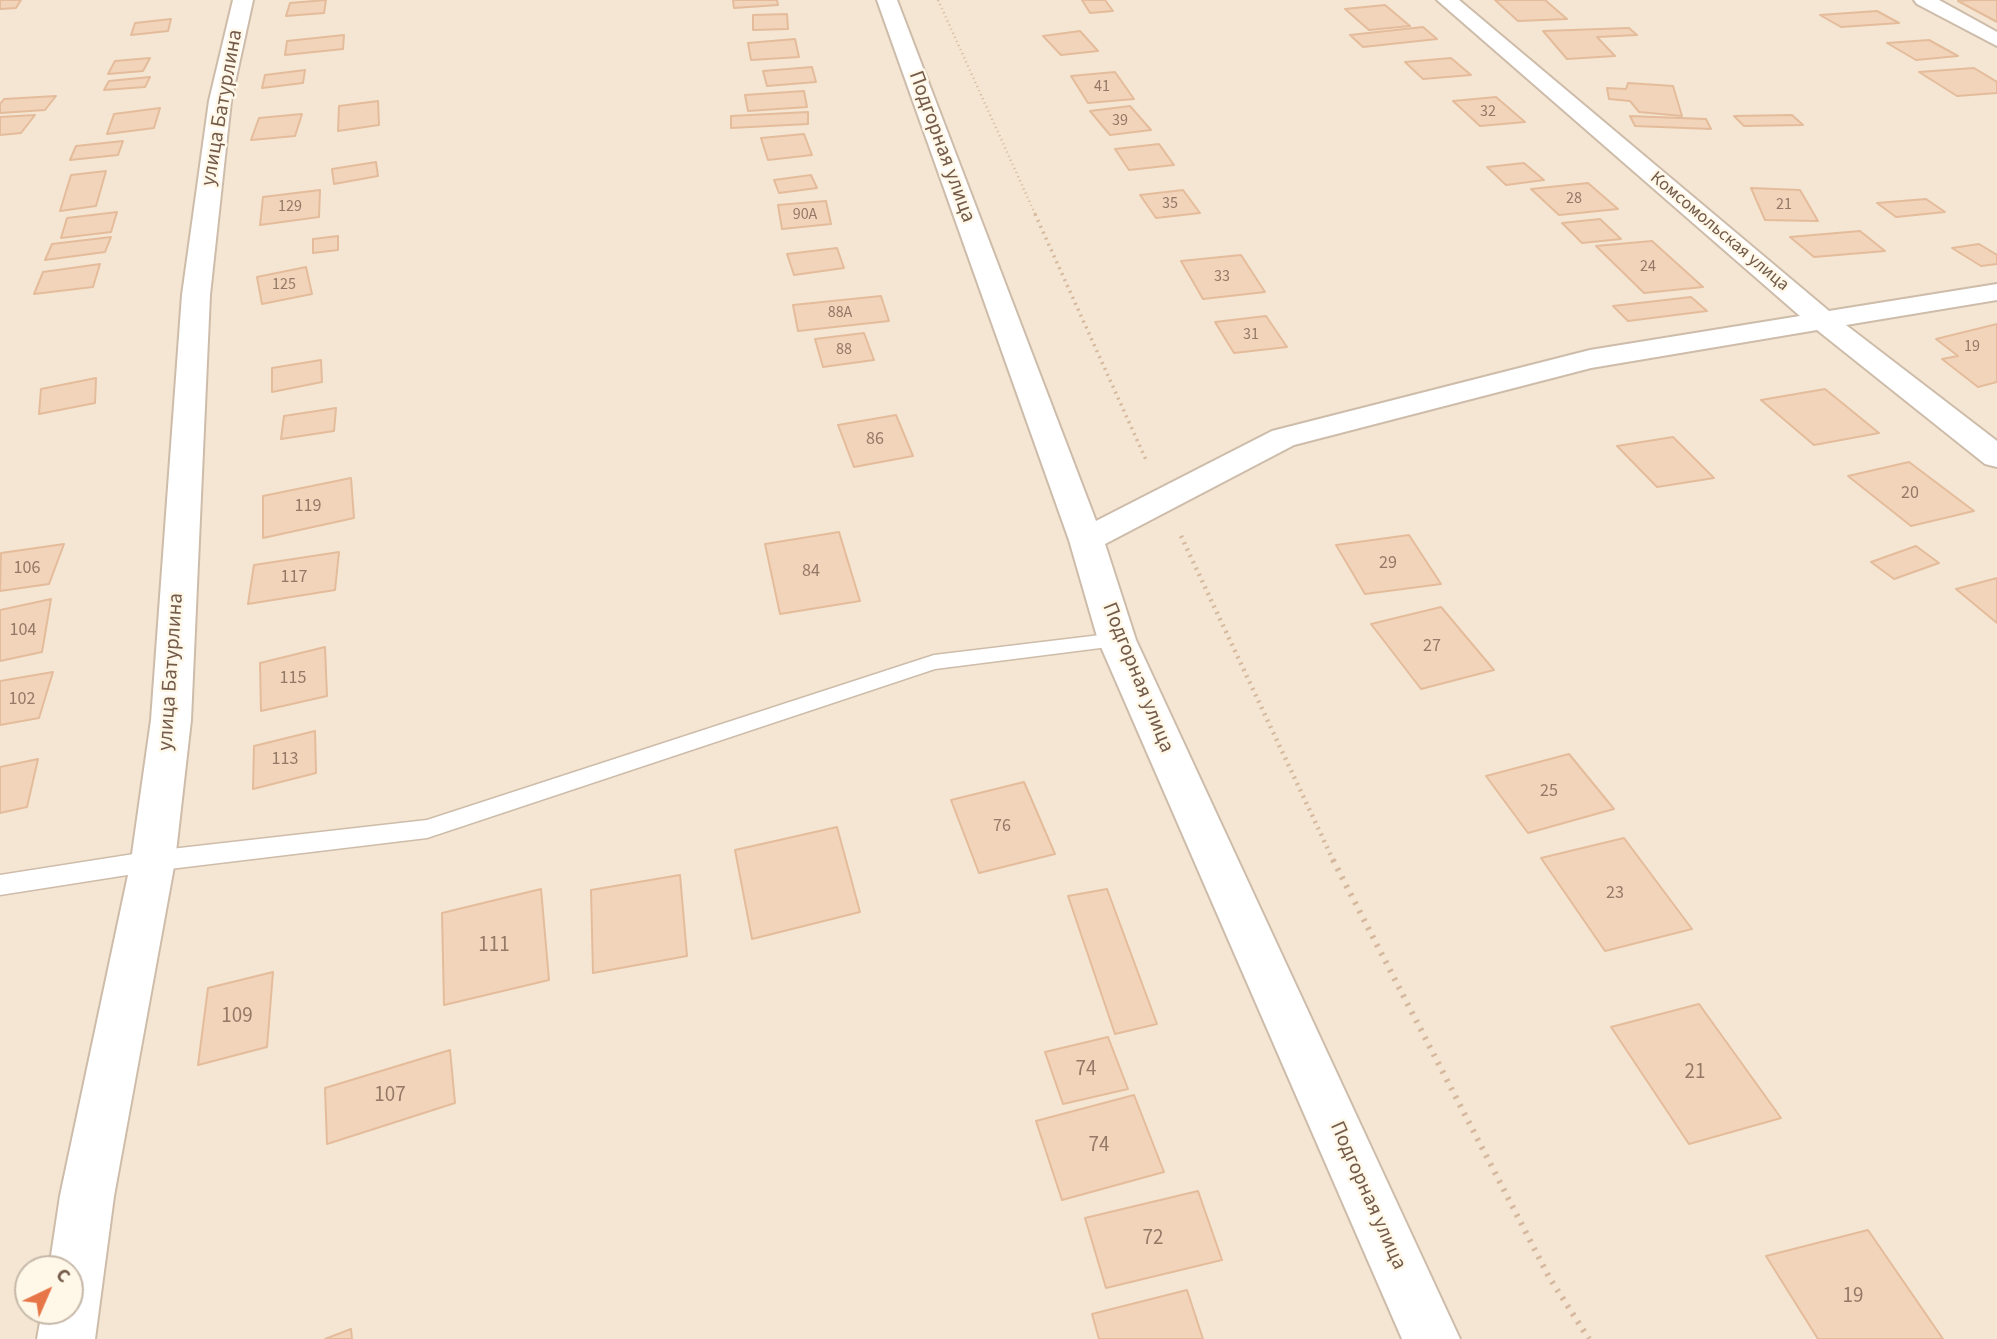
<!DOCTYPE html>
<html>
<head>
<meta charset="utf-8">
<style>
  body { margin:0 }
  #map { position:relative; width:1997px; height:1339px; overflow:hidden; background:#fcf4e3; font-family:"Source Sans 3",sans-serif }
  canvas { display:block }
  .north { position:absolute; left:14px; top:1255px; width:70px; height:70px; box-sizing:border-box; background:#fff8e9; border:2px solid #c7b9a9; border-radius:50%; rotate:44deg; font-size:19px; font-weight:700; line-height:28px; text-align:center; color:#745b49 }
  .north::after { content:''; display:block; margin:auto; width:24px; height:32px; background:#e67648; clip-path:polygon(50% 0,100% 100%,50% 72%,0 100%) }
</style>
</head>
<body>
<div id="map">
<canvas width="1997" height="1339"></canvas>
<div class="north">С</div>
</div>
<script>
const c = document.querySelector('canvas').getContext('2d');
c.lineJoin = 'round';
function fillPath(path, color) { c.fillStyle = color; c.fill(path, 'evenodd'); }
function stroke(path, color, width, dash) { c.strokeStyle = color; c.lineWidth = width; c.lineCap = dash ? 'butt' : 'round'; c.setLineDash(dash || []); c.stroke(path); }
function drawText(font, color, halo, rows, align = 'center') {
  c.font = font + ' "Source Sans 3",sans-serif'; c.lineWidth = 5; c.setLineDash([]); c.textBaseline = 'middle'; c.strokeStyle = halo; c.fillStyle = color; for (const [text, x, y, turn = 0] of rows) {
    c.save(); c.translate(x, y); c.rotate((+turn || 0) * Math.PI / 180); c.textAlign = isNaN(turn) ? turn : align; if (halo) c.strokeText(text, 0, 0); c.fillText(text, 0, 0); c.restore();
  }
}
fillPath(new Path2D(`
  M0,0H1997V1339H0ZM28,1269H70V1311H28Z`), '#f4e6d2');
const building = new Path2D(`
  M0,0H21L16,8L0,9Z
  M326,0L324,13L286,16L290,3Z
  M733,0H777L778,5L734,8Z
  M1082,0H1105L1113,11L1090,13Z
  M1495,0H1545L1567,19L1518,21Z
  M1997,0V22L1958,1L1972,0Z
  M1385,5L1410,26L1369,30L1345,9Z
  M1877,11L1899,23L1841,27L1820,15Z
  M787,14L788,29L753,30V15Z
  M171,19L168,31L131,35L135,23Z
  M1423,27L1437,39L1363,47L1350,35Z
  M1629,28L1637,35L1597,37L1615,56L1567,59L1543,31Z
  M1080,31L1098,51L1061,55L1043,36Z
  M344,35L343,49L285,55L287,41Z
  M795,39L799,57L751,60L748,43Z
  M1929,40L1958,56L1916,60L1887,43Z
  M150,58L143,71L108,74L115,61Z
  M1451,58L1471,75L1423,79L1405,62Z
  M812,67L816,82L767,86L763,71Z
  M1974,68L1997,82V93L1957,96L1919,72Z
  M305,70L303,83L262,88L265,75Z
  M1115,72L1134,99L1088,103L1071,76Z
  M150,77L145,87L104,90L109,81Z
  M1628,83L1673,86L1682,116L1639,112L1630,101L1609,99L1607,88L1626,89Z
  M804,91L807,107L748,111L745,95Z
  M56,96L45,110L0,113V104L4,99Z
  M1496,97L1525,122L1480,126L1453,101Z
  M378,101L379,125L338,131L339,106Z
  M1130,106L1151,130L1110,135L1090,111Z
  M160,108L154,128L107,134L114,114Z
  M808,112V124L731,128V116Z
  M302,114L295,136L251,140L259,118Z
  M35,115L21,133L0,135V117Z
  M1792,115L1803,125L1744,126L1734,116Z
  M1630,116L1706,119L1711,129L1635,126Z
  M804,134L812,155L768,160L761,138Z
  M123,141L118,155L70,160L76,146Z
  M1159,144L1174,165L1129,170L1115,149Z
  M376,162L378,176L334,184L332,169Z
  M1524,163L1544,180L1506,185L1487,167Z
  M106,171L96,206L60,211L71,175Z
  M811,175L817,188L779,193L774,180Z
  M1588,183L1618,209L1559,215L1531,189Z
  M1751,188L1800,190L1818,221L1765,220Z
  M320,190L319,217L260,225L263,197Z
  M1183,190L1200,213L1156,218L1140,195Z
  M1926,199L1945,212L1896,217L1877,203Z
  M826,201L831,224L782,229L778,205Z
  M117,212L111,232L61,238L67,218Z
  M1600,219L1621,239L1582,243L1562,223Z
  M1860,231L1885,251L1814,257L1790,237Z
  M338,236V250L313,253V239Z
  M111,237L105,252L45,260L52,244Z
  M1652,241L1703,287L1644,293L1596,246Z
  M1979,244L1997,255V264L1981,266L1952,248Z
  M837,248L844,268L794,275L787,254Z
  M1241,255L1265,292L1203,299L1181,261Z
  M100,264L93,287L34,294L43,272Z
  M306,267L312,294L262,304L257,277Z
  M881,296L889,321L798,331L793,305Z
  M1691,297L1707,311L1628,321L1613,306Z
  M1266,316L1287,347L1234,353L1215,322Z
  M1997,324V382L1978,387L1942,359L1958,356L1936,339Z
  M864,333L874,360L823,367L815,339Z
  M321,360L322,382L272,392V368Z
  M96,378L95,403L39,414L41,389Z
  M1825,389L1879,433L1814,445L1761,400Z
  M336,408L334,431L281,439L284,416Z
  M896,415L913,456L854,467L838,425Z
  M1673,437L1714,478L1657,487L1617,446Z
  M1909,462L1974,511L1911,526L1848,476Z
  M351,478L354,518L263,538V496Z
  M839,532L860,601L780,614L765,544Z
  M1409,535L1441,584L1365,594L1336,545Z
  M64,544L49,584L0,591L1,553Z
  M1916,546L1939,563L1894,579L1871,562Z
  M339,552L335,590L248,604L254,565Z
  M1997,578V623L1956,589Z
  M51,599L42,652L0,661V610Z
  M1441,607L1494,670L1421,689L1371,624Z
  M325,647L327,696L261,711L260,663Z
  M53,672L39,718L0,725V681Z
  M315,731L316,773L253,789L254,746Z
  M1569,754L1614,809L1528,833L1486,776Z
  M38,759L27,807L0,813V767Z
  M1024,782L1055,854L979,873L951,800Z
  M837,827L860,912L752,939L735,850Z
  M1624,838L1692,929L1605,951L1541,858Z
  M680,875L687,956L593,973L591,890Z
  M541,889L549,980L444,1005L442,913Z
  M1107,889L1157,1024L1115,1034L1068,896Z
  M273,972L267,1047L198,1065L208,988Z
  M1699,1004L1781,1118L1689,1144L1611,1027Z
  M1108,1037L1128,1089L1063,1104L1045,1052Z
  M450,1050L455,1103L327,1144L325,1088Z
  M1134,1095L1164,1172L1062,1200L1036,1121Z
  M1198,1191L1222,1260L1106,1288L1085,1218Z
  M1868,1230L1943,1339H1818L1766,1256Z
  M1187,1290L1203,1339H1099L1092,1314Z
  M351,1329L352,1339H325Z`);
fillPath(building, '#f2d4bb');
stroke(building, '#e4bc9b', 2);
const lane = new Path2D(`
  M1117,633L1124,635L1127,640L1124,645L935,669L427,838L153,871L0,895V875L153,851L427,820L934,655Z`);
const street = new Path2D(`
  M233,0H253L231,101L210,295L191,720L175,861L114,1196L95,1339H37L42,1311H70V1269H49L60,1196L131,861L151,720L182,295L209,101Z
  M877,0H897L1096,521L1272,431L1590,350L1800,316L1437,0H1459L1829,311L1997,284V300L1846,325L1997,441V467L1985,464L1817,330L1591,368L1294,445L1105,544L1136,640L1460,1339H1402L1098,640L1069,540Z
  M1914,0H1939L1997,32V46L1917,4Z`);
stroke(lane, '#cebcaa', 3);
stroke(street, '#cebcaa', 4);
stroke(new Path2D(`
  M938,0L1036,216`), '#d6b89e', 2.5, [1, 3.5]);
stroke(new Path2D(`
  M1035,214L1147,462`), '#d6b89e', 3.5, [2, 4.5]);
stroke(new Path2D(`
  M1181,536L1334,862`), '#d6b89e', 4.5, [2, 5]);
stroke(new Path2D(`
  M1333,860L1549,1277L1589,1339`), '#d6b89e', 6, [2.5, 7]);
fillPath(lane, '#fff');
fillPath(street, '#fff');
drawText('16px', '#947966', null, [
  ["41",1102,87],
  ["32",1488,112],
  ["39",1120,121],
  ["28",1574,199],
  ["35",1170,204],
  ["21",1784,205],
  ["129",290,207],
  ["90А",805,215],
  ["24",1648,267],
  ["33",1222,277],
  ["125",284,285],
  ["88А",840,313],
  ["31",1251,335],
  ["19",1972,347],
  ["88",844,350]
]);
drawText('18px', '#745b49', '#fff8e9', [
  ["Комсомольская улица",1719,232,40]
]);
drawText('18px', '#947966', null, [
  ["86",875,440],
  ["20",1910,494],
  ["119",308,507],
  ["29",1388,564],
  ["106",27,569],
  ["84",811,572],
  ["117",294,578],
  ["104",23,631],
  ["27",1432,647],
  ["115",293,679],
  ["102",22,700],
  ["113",285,760],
  ["25",1549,792],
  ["76",1002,827],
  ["23",1615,894]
]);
drawText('21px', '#745b49', '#fff8e9', [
  ["улица Батурлина",223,108,-80],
  ["Подгорная улица",941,147,70],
  ["улица Батурлина",172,672,-86],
  ["Подгорная улица",1137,678,68],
  ["Подгорная улица",1367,1196,66]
]);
drawText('21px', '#947966', null, [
  ["111",494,946],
  ["109",237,1017],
  ["74",1086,1070],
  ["21",1695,1073],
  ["107",390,1096],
  ["74",1099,1146],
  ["72",1153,1239],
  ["19",1853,1297]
]);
</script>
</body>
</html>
